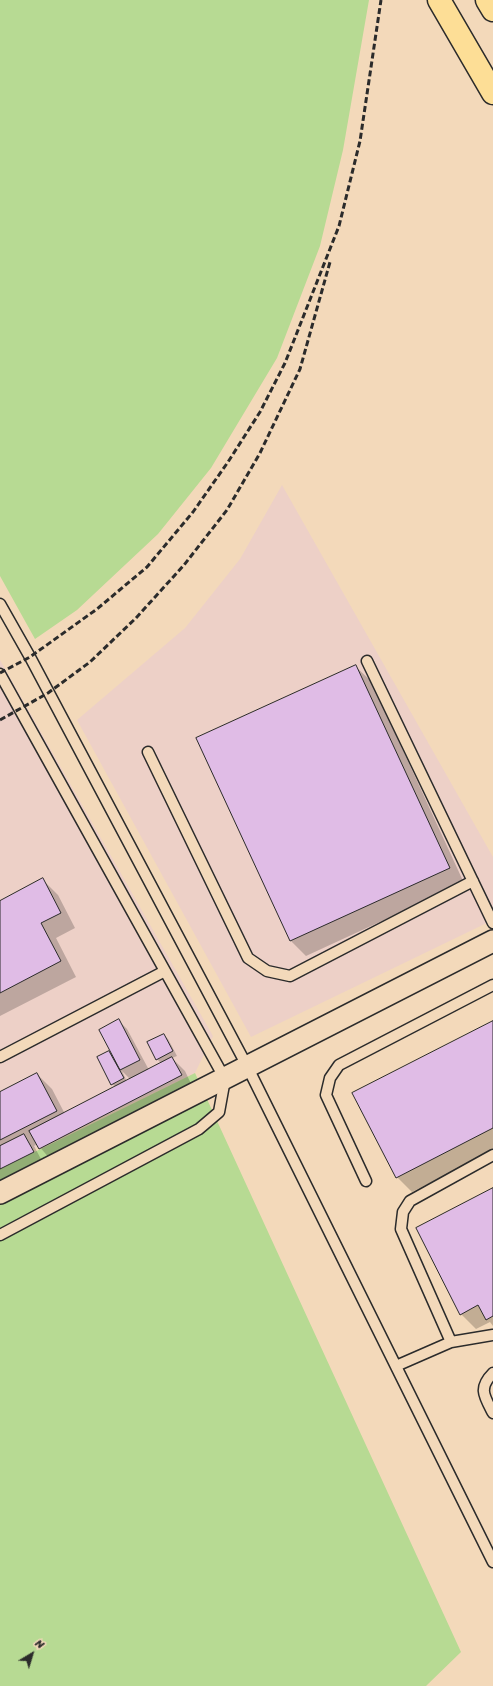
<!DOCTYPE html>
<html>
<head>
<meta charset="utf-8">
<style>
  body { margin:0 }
  #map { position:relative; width:493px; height:1686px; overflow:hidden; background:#f3d9ba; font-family:Sriracha,sans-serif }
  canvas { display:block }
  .north { position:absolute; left:12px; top:1634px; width:40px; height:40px; -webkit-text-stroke:3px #f3d9ba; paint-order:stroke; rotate:38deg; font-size:11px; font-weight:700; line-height:16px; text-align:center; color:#2b2b2b }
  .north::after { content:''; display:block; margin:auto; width:14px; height:18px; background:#2b2b2b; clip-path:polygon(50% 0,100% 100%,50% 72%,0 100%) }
</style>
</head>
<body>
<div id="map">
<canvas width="493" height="1686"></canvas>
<div class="north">N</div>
</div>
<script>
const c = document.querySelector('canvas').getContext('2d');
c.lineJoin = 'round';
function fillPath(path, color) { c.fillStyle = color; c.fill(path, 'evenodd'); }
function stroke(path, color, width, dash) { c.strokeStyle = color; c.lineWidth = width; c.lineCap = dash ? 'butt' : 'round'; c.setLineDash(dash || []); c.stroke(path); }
fillPath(new Path2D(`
  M282,485L493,857V920L251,1037L77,720L185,628L240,559Z
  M0,660L213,1036L195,1073L0,1165Z`), '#edd0c7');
fillPath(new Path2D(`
  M0,0H369L343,150L320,246L277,358L211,468L158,534L77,610L35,639L0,576Z
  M195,1073L461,1652L426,1686H0V1169Z`), '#b7da93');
fillPath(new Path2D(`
  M355,666L371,681L464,883L306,956L291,941L197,738Z
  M43,880L58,895L75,928L56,938L76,977L0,1016V902Z
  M119,1021L127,1029L149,1070L162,1064L157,1059L164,1035L168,1039L177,1056L172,1058L185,1071L193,1088L52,1161L37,1144L34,1146L42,1161L0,1183V1093L37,1074L52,1089L65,1114L116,1087L112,1084L109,1052L113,1055ZM122,1071L131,1080L127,1082Z
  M493,1022V1151L412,1192L397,1177Z
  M493,1190V1326L490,1322L476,1329L461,1314Z`), '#0003');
const building = new Path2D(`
  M356,665L450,868L290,941L196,738Z
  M43,878L61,913L41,923L61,961L0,993V901Z
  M119,1019L140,1060L120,1070L99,1030Z
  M493,1021V1128L396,1178L352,1093Z
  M164,1034L173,1051L156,1060L147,1042Z
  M109,1051L124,1078L111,1085L97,1057Z
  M172,1057L182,1075L39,1149L29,1131Z
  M37,1073L57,1111L0,1140V1092Z
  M24,1134L34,1152L0,1169V1146Z
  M493,1188V1316L486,1320L478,1305L460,1315L416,1228Z`);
fillPath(building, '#e0bce6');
stroke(building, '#2b2b2b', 1);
const lane = new Path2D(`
  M0,604L30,657L247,1066L493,1562
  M367,661L493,923
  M0,674L225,1079L219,1112L199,1129L0,1235
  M148,752L248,958L267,971L290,976L473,881
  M0,1057L165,971
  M366,1181L326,1095L330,1078L339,1065L493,985
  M451,1342L401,1229L403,1212L410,1201L493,1155
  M396,1366L451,1342L493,1335
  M493,1373C478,1388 484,1396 493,1413`);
const street = new Path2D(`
  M0,1193L493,941`);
const primary = new Path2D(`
  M439,0L493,93
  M487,0L493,10`);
stroke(lane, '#2b2b2b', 13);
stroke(street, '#2b2b2b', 24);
stroke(primary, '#2b2b2b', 25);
stroke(lane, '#f3d9ba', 10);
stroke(street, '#f3d9ba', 21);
stroke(primary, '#fdde96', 22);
stroke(new Path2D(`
  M0,673L30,657L97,609L147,567L193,512L228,462L260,412L285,363L339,226L360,141L381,0
  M0,720L48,693L90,662L136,618L184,565L227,510L260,453L300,369L330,262`), '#2b2b2b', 3, [6, 3]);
</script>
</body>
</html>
